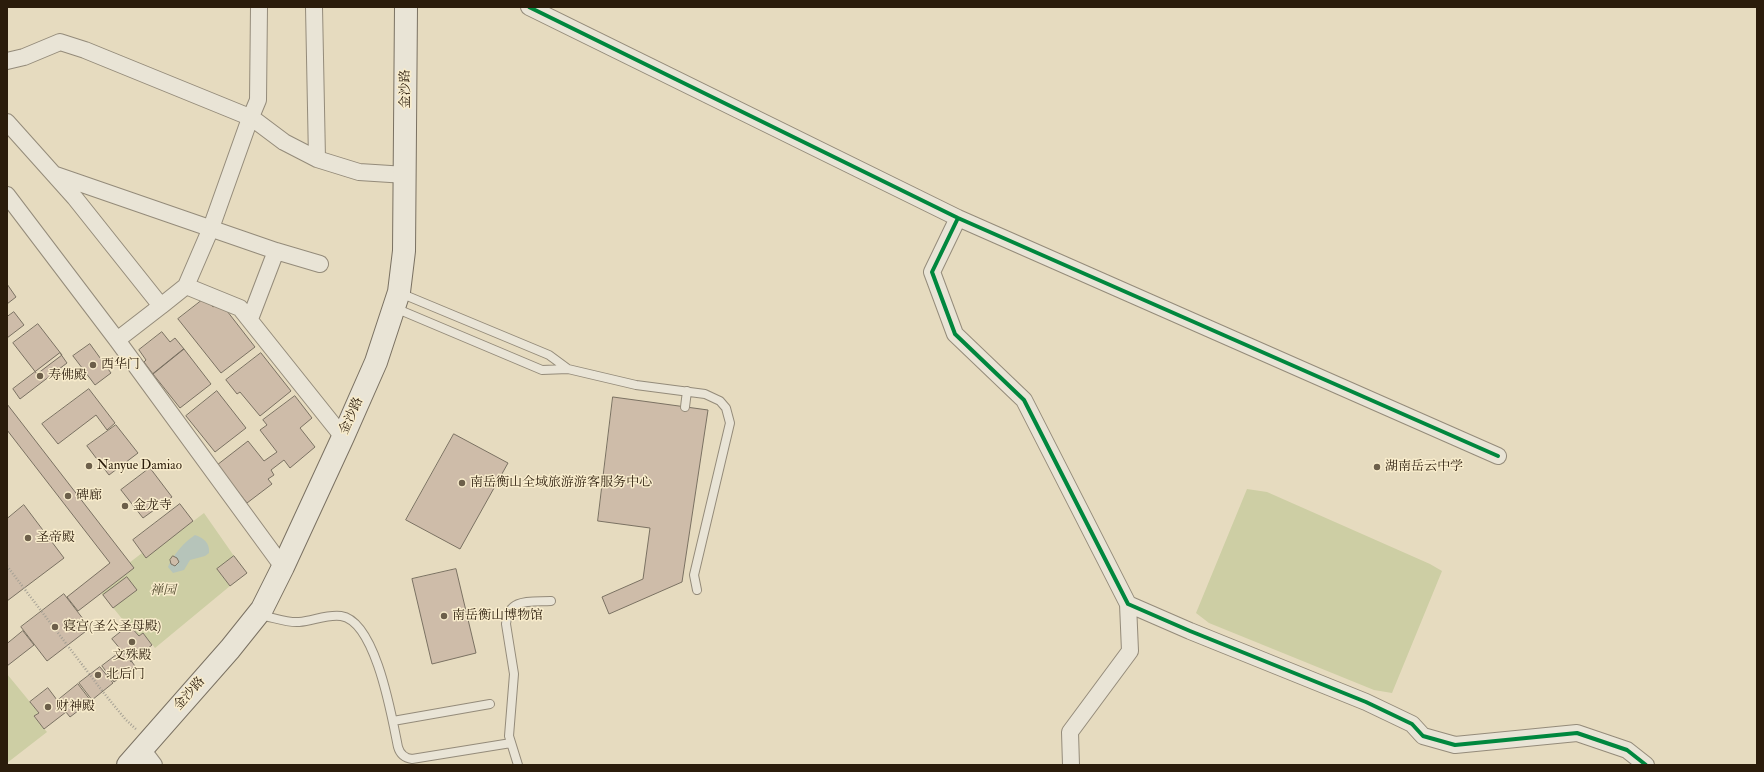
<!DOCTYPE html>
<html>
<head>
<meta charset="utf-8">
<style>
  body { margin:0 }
  #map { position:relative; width:1764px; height:772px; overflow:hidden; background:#e6dbbf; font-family:"IM FELL Double Pica",serif }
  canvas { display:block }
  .frame { position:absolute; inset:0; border:8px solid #2b1c0b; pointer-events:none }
</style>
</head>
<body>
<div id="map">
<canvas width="1764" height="772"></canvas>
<div class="frame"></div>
</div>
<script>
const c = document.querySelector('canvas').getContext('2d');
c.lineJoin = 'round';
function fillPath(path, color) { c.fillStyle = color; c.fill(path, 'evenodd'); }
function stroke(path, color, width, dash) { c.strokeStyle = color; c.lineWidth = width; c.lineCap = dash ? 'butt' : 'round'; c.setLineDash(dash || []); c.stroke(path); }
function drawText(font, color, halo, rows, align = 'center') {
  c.font = font + ' "IM FELL Double Pica","Noto Serif SC",serif'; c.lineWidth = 3; c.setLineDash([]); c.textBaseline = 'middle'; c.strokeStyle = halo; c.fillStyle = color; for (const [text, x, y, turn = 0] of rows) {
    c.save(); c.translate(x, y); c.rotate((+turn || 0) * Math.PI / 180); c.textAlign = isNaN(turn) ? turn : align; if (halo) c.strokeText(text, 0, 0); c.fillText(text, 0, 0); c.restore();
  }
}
fillPath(new Path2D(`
  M1247,489L1267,492L1430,564L1442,571L1392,693L1374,690L1209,623L1196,613Z
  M204,513L234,556L217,569L230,586L155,648L143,633L139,636L130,626H128L101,593L129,563L142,553L146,557Z
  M7,674L39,713L34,717L47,732L7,763Z`), '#cdcea4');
fillPath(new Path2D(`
  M195,535C204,538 210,543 209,553L205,556L190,560L184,570L173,573L168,567C173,555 184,542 195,535Z`), '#b6c4ba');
const building = new Path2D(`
  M7,284L16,297L7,304Z
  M205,298L213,307L220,302L255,347L221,373L178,319Z
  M14,312L24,325L7,338V317Z
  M38,324L62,355L37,374L13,343Z
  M162,332L170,342L175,338L184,349L153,374L144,362L146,360L139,350Z
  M90,344L111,373L95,385L73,356Z
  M184,349L211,384L180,408L153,374Z
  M60,353L67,363L20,399L13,389Z
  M261,353L291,391L260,416L240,392L237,394L226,380Z
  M89,389L115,423L107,430L96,415L58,444L42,424Z
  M217,391L246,428L215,452L186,416Z
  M295,396L312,418L300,428L315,447L290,468L284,460L271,470L274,475L268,479L272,484L247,503L217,465L248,441L264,461L277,452L260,430L267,425L263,420Z
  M613,397L708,410L682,582L609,614L602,597L643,579L650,528L598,521Z
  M7,404L134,568L78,611L67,597L110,563L7,430Z
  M116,425L138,453L109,475L87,446Z
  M454,434L508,463L460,549L406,520Z
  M150,468L172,497L143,518L121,490Z
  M180,504L193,521L146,558L133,540Z
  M24,505L64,558L7,601V519Z
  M173,556L177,558L179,562L175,566L171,564L170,560Z
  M234,556L247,573L230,586L217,569Z
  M456,569L476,653L432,664L412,579Z
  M127,577L137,590L113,608L103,595Z
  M64,594L90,628L47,661L21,627Z
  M128,626H130L139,636L143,633L152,645L131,662L112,639Z
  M23,631L34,645L7,666V644Z
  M123,650L135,666L114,682L102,666Z
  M100,667L113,683L92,700L79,683Z
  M78,684L91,701L70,717L57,701Z
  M48,688L66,712L44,729L34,716L39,713L30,702Z`);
fillPath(building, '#cebca9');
stroke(building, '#7a7162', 1);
const service = new Path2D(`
  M400,293L549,355L568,369
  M395,308L542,370L568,369L636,385L705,394L720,401L726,408L730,423L694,575L697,590
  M685,407L687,391
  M260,615C272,617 287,623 299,622C313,621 327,614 341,616C376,621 392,718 398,747C400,754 404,758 412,759L511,743
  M393,721L490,704
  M518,765L509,736L514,674L506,624C508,597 531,602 551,601`);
const minor = new Path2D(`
  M314,7L317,159
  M529,7L958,218L1498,456
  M7,61L24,57L60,42L85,50L252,118L284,142L317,159L359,172L406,175
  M7,122L75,198L161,306L186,286L240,308L343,437
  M56,175L276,251L250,319
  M7,195L117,340L283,567
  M958,218L932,272L955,334L1024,400L1128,604L1190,631L1366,702L1412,724L1423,736L1455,745L1577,733L1627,750L1646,765
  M276,251L320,264
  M186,286L211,228L248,124L258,100L259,7
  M117,340L161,306
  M142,749L154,765
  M1071,765L1070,732L1130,651L1128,604`);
const secondary = new Path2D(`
  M128,765L230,649L262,609L283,567L343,437L376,362L399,292L404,251L406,7`);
stroke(service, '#948b7a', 10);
stroke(minor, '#948b7a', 18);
stroke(secondary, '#7a7162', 24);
stroke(new Path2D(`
  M7,566L103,692L126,720L137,730`), '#a5a094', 2.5, [1, 2]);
stroke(service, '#e9e4d6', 8);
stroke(minor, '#e9e4d6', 16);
stroke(secondary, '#e9e4d6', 22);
stroke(new Path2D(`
  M529,7L958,218L1498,456
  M958,218L932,272L955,334L1024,400L1128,604L1190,631L1366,702L1412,724L1423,736L1455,745L1577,733L1627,750L1646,765`), '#00873e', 4);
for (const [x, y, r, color] of [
  [93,365,4,"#6c5f4a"],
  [40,376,4,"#6c5f4a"],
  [89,466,4,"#6c5f4a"],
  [1377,467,4,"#6c5f4a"],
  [462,483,4,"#6c5f4a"],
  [68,496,4,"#6c5f4a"],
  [125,506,4,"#6c5f4a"],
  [28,538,4,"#6c5f4a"],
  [444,616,4,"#6c5f4a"],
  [55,627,4,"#6c5f4a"],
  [132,642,4,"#6c5f4a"],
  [98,675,4,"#6c5f4a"],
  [48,707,4,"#6c5f4a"]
]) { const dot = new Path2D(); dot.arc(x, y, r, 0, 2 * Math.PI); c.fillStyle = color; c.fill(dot); stroke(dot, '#f8eccc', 1.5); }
drawText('13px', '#2b1c0b', '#f8eccc', [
  ["金沙路",406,89,-90],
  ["金沙路",352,416,-66],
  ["金沙路",190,694,-49]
]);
drawText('13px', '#2b1c0b', '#f8eccc', [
  ["西华门",101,365],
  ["寿佛殿",48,376],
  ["Nanyue Damiao",97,466],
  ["湖南岳云中学",1385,467],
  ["南岳衡山全域旅游游客服务中心",470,483],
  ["碑廊",76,496],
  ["金龙寺",133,506],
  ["圣帝殿",36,538],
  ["南岳衡山博物馆",452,616],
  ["寝宫(圣公圣母殿)",63,627],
  ["文殊殿",132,656,"center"],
  ["北后门",106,675],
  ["财神殿",56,707]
], 'left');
drawText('italic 13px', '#564e32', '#f8eccc', [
  ["禅园",163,591]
]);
</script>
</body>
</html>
